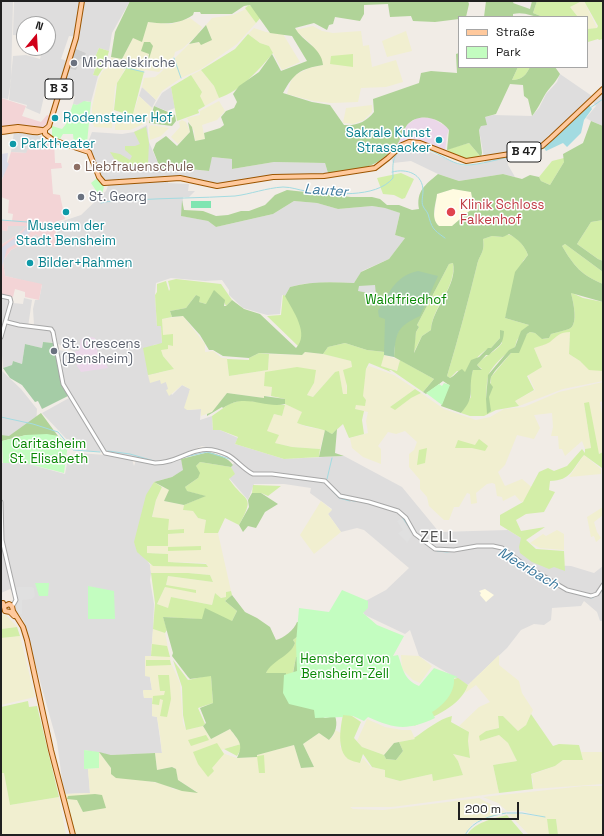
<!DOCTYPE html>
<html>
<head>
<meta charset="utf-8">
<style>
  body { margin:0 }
  #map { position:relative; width:604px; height:836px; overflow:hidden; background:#f1ece6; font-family:"Space Grotesk",sans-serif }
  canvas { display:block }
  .frame { position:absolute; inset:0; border:2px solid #202020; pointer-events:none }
  .legend { position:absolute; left:458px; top:16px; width:130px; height:52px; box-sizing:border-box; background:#fff; border:1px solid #a6a6a6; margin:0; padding:5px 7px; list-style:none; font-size:12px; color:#202020 }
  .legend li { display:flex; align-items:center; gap:8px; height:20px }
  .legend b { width:20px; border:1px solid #a6a6a6 }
  .north { position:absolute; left:16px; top:16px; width:40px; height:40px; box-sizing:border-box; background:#fff; border:1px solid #a6a6a6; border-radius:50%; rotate:18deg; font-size:11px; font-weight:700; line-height:16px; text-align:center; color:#202020 }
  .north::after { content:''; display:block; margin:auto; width:14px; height:18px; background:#d00019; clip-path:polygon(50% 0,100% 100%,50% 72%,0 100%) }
  .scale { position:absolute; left:458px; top:802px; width:61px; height:18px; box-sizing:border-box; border:2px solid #202020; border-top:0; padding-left:5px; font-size:12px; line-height:14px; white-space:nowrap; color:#202020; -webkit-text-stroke:3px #fff; paint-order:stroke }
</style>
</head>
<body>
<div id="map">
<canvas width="604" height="836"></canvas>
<div class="frame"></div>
<ul class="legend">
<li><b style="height:5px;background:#ffc99d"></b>Straße</li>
<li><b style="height:11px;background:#c3fdc0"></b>Park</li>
</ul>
<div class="north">N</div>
<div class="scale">200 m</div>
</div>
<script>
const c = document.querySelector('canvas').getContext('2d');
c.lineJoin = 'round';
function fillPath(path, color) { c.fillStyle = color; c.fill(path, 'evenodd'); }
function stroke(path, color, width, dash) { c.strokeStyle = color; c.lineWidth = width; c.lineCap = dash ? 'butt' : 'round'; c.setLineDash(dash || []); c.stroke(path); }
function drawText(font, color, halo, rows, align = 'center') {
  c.font = font + ' "Space Grotesk",sans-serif'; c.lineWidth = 3; c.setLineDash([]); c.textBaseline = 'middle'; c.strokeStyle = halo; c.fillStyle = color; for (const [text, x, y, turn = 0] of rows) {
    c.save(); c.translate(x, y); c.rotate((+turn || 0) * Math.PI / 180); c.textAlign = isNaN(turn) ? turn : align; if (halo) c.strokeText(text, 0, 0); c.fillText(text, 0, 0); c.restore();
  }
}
fillPath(new Path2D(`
  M1,1H13L11,81L8,99L1,98Z
  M14,1H130L112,33L109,51L99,48L93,62L97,63L93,75L98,76L91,102L87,101L77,105L73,104L75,96L60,92L67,68L80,58L84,59L86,53L74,48L76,37L69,36L61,59L68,61L58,94L45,92L40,114L26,108L27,105L9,100L13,56L26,55L40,59L43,48H48V24H24V36L13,35Z
  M560,74L592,96L540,145L507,154L508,165L515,177L503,174L459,181L438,174L411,161L393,163L391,158L407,147H419L460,165L465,166L485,163L479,130L485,117L493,115L532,116L539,108L546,94L557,82Z
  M142,87L156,100L152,108L139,96Z
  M171,87L175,108L167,111L154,106L162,93Z
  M603,92V126L591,121L586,118L596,106L592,101Z
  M147,125L149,142L160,168H180L208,171L212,157L232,159V169L274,162L325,163L328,173L278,175L207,185L168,177V183L189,184L188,191H195L189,197H183L182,216L208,221L216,227L273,214L294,201L317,203L338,209L372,206L386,208L400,213L395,235L405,238L389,259L362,271L354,283L328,282L302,284L290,287L285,296L282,295L280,314L267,315L243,308L229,295V290L222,280L205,281L171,278L156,283L155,295L157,326L161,325L162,344L153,345L160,379L166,382L172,395L182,385L190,389L187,410L201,409L200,420L212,416L213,430H220L238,438L235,444L284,459L344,456L402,487L439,532L508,530L521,538L550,565L571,566L594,573L603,566V621H600L597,612L584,601L581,606L552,608L551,620L544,625L534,624L521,630L507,648L468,685L419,656L410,630L405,634L365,615L358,605L386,590L409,568L364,530L357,528L341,532L328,514L332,509L310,493L311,488L284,484H254L248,500L229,478L234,474L231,467L237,459L221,451L202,446L164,463L181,459L184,470L172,477L154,482L137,551L145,557L150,565L151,573L150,580L154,604L153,629L151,656H146L152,690L143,691L144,698H152V716L157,717L162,753L111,755L84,750L85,769H88L90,793L64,794L57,742L23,620L16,611L15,595L10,589L1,593V463H25L65,474L68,459L77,460L78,453L106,455L132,459L134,466L136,460L106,452L88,451L75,448L42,413L69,398L87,427L89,426L64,382L60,359L75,363V352L58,344L56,335L53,328L34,325L33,309L35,300H39L42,285L5,276L3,261L11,250L25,243L36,234L54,248L58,241L56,227L57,223L81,215L106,191L109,183L102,178L90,150L75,145H87L92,132L122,134L134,132Z
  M14,132L41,136L46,139L44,150L28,149L27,153L11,152Z
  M8,226H27L18,234L1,245V230L7,231Z
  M1,295L11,297L1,337Z
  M24,298L32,300L28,327L50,330L53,333L55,342H43L42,348L25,344L22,364L13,361L12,365L3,368L1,342L13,303L23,304Z
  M1,367L2,371L21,389L37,409L36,425L27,432L2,440Z`), '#dedddd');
fillPath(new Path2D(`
  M1,98L26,106L22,116L41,122L47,115L51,116L48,123L41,130L1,127Z
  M46,139L54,141L55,163H61L62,168L51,169L53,194L60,195L65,219L55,222L54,225L58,241L54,248L36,234L25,243L11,250L3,261L5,276L42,284L39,300L25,297V292L15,289L13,297L1,295V245L18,234L27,226H8L7,231L1,230V220L12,221L13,214L8,213L9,200L1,197L2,180L11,152L26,153L28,149L44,150Z`), '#f3d4d6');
fillPath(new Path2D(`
  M418,117L432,118L447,127L449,130L447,135L445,151L418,140L404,141L396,147L407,125Z
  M90,337L95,338L98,356L103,357L108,368L81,372L77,366L75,351H79L81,339Z`), '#ebd7e9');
fillPath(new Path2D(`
  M453,189L471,192L474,207L452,226H439L435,222L434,217L437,194Z
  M485,589L494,595L486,602L480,595L481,593L479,591Z`), '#fffbe1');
fillPath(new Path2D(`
  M74,48L86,53L84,60L80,59L76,70L67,68Z`), '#cecece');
fillPath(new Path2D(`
  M582,1H584L597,28L587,29V17H578L570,7Z
  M246,9L256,23L237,44L201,69L181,78L162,91L156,100L142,87L144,78L155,77L160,73L189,44L212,40L206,25L212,18L233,15Z
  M190,18L202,27L198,34L182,49L175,52L174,56L159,72L145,70L144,72L126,67L115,87L112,128L94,127L92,120V107L98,80L102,72L109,65L111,57L122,59L133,38L148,22L171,24Z
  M313,26L322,31L333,33L361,31L363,46L369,45L372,67L396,60L403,82L386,87L361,88L358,102L331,103L313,101L287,94L291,81L295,75L309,68L323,65L322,61L311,44L295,30Z
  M254,28L266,32L283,34L300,62L282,70L269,46L260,43L248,34Z
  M406,31L412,51L387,57L382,41Z
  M201,70L214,86L219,98L205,106L199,96L202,92L191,75Z
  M139,96L152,108L146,123L130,130H115V113L132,117Z
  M219,101L225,111L217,120L202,125L205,139L195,141L194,131L187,118L200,115V111Z
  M372,105V112L364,120L353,124L343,123L346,108Z
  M182,120L186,122L190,132L178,144L171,137L180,127L179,122Z
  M151,125L169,128L161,136L150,140L149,127Z
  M183,316L205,344V352L213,351L222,358H227L229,376L268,370L269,354L302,355L305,352L323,354L351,361L352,367L346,379L347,394H343L339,372H335L313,397L307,395L314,383L272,387L271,396H264V398L227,393L212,412L201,416V409L187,410L184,408L190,389L182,385L169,396L166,390L168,389L166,382L161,384L160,380L150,383L148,375L174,369L163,356L160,349L168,345L173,346L163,335L162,319Z
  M564,332H570L569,354L580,361L589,369L602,371L603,381L563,389L519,406L515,401L535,390L528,375L542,367L534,348L547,343L557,334Z
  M384,355L400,360L397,371L381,366Z
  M369,366L394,375L415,389L390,407L421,393L444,409L476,420L490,417L504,409L524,407L559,392L603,382V401L600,402L603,420V452L599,454L584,403L591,448L585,449L582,441L565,456L562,449H559L558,436H551L553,427L552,413L534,415L540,428L534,439L517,435L505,465L498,472L505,486L522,479L534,489L527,501L521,502L515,495L503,501L502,497L497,496L495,484L492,483L487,484L476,493L477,503L471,504L470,494L467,493L459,507H454L449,520H444L429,506L427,497L420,489V480L409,467V454L414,450L417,442L405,431L396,434L388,432L378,446L381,449V464L363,457L352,448L350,438L368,433L366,421L368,412L355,409L356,405H365L366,400L362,396L366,369Z
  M285,404L303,412L297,423L307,427L325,430L320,449L292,447L275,443L266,431L274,414L282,416Z
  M584,455L601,469V474L569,477Z
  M162,487L170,490L164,501L184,505L183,510L193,511L198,518L206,520L205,533H218L231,591L226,592L227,597L221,598L215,593L212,605L171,597L168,609L157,604L166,585L168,576L213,582L210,575L188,573H151L150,565L207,567L206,563L168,562V554L147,553V546L168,534L183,533V529L168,530L152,518L156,500Z
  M321,501L332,510L328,514L341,532L314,554L300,535Z
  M603,507V515L594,522L597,532L601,538L596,542L594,536L591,537L587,517Z
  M557,530L564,534V550L540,548L530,543L543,534L546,536Z
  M4,614L8,617L17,627L1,629V616Z
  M153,629L165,633L171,663L180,683L183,723L186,730L203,726L211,739L230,729L241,744L221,750L225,754L237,758L257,757L256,755L294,745L301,768L314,767L303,744L319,733L329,740L334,735L335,730L341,733L340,747L360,763L363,758L371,767L369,770L372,767L385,770V777L400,781L432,774L433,780L463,775L458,761L452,754L470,758L468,741L469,732L459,726L479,707L490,702L476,685L465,693L468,685L499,655V665L519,681L522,693L533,710L526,725L518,731L503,716H498L499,728L486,731L480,741L499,735L508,743L517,761L493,765L499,793L392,807H350L353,809L383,810L479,798L505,812L473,823L465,835H74L64,794L90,793L88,769L99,768V752L111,768L135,779L165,784L173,789L197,792L178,780L176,770L173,767L157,770L155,753H162L160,735L157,717L152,716V698H144L143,690H152L150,677L145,676V656H151Z
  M20,636L35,697L1,705V638Z
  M401,655L419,656L432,666L420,683L413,680L402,669Z
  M367,719L385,727L402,730H411L415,739L394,743L384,755L362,747L357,741Z
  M581,752H603V784L533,789V779L530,775L555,766L563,760H583Z
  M1,773H4L10,805L59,797L66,835H1Z
  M584,786H603V835H558L556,819H547L549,835H529L509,814H520L542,817L523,811H507L498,803L483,797Z`), '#f1efd0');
fillPath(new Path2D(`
  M537,1H582L570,7L578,17H543L533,13Z
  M584,1H603V39L599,40L598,39L588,42L587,49V29L597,28L598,26Z
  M249,5L253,7L262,16L256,23L245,8Z
  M248,34L260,43L269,46L273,53C259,70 240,91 219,98L214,86L201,70L235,49Z
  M99,48L109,51L105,65L98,76L93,75L97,63L93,62Z
  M353,54V67L330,64L331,56Z
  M127,67L144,72L133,114L129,115L114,110L117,83Z
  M518,67H530C526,75 522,80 512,80Z
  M191,75L202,92L200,96L205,106L198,110L199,113L177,121L171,87Z
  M146,127L149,143L148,164H140L139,168L115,160L110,152L120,154L130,160L132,156L125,150V146H135L140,144L134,132Z
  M469,143L481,157L465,159L448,152V149Z
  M564,158V162L550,185L541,181L539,177L552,161Z
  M401,173L414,179L405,198L402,199L394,195L383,194L377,178Z
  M603,220V261L598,259L577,244L591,222Z
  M506,234C516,235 525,246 528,255L523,261L505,318L529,325L517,340L515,347C508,351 492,366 489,374C486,381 487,391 486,399L489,397L491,377L527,334L530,332L535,333L543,339L549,338L551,334C557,332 563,331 569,329C579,325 573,301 571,293H572L583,298L603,302V377L602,371L589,370L580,361L569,354L570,332C560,332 557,336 550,342C545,345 539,346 534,348L542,367L527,376L534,390L515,401L519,406L496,410L484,416H470L461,413L471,397L470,380L473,370L482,369L477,365C484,355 495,353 502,343L500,331V338L491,348C483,349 470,365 465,373L457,371L450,378L447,376C458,339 468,302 477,265C480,253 485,253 483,239L492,236L503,237Z
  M565,244L603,272V284C581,275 574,266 562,246Z
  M453,263C457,287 432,307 431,330L422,336L413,354L416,332L419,327L417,325L449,264Z
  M176,279L221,284L232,300L226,306L224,302L206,304L199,302L196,295L186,308L170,311L172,317L162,319L163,335L173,334V346L168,345V349L161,350L163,356L174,369L148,375L143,348L162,343L161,326H157L155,295L157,292V284L166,281L169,291L170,289L168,281Z
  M283,295L286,296L315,329L299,347L267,316L281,315Z
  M345,343L367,350L385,352L381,366L397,371L400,360L434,379L423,392L391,370H389L391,372L369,363L366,369L363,396L366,400L365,406L356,405L355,409L364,411L362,420L364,434L349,438L343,424L332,434C321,427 308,428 297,423L302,412L285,404V399L271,396L272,387L264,386L265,372L297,367L316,370L314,383L307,395L313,397L335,372L339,371L343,394H347V386L343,370L352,367L351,361L323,354L328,347Z
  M259,353L269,354L268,370L229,376L227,359L249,360V358Z
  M415,389L421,393L411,398L395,410L390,407Z
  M242,400L285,405L282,416L274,414L267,431L279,435L275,443L292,447L320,449L319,457L284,459L235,444L238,437L220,430H213L212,416L229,404Z
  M589,402L599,454L603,452V474L602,468L584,455C571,470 572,480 550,481L549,490L555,492L544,512L526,514L516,520L521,531L545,527L526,540L536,549L564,551L565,571L554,567L549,569L532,562L520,553L519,547L521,538L500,525V515L523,502L539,472L548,468L554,471L567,466L582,449L585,453V449L591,448L584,403Z
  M479,439L488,446L485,451L472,448H455L458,440L475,445Z
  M427,448L425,463L417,465L419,450Z
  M200,462L231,467L235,474L229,479C246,504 256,494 239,525L225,518L218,533H204L206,520L198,518L193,511L183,510L184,505L205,496L186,491L185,487L198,478L196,466Z
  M154,482L162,487L156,500L152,517L169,519L168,530L184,529V533L168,534V546H147V553L168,554V562L206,564L208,567L153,566L137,552L134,542L146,495Z
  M253,485L281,486L268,496L261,493H252Z
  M201,546V550L168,551V547Z
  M151,573H188L210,575L213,582L168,576L166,585L196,590V593L165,587L157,604L168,608L171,597L212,605L215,593L221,598L226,597V592L231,591L232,595L225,601L237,611L232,621L163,617L167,630L165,633L153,629L155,603Z
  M17,627L20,636L1,638V629Z
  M298,636H319L317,644L308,659L296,657L292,678H300L306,686H317L311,663L344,670L355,678L371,684L365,696L374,712H370L365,718L349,714L361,722L354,738L362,747L384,755L386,759L396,760L403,751L399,742L415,739L414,738C426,730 439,719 452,716L451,722L469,732L468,741L470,758L453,754L458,761L463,775L433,781L432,774L400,781L385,777V770L372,767L363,754L360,763C357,762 351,761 348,759C332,746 345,708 349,690L324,683L317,686L316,692L286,696V673H266L269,665L293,647L295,643L293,640Z
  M152,644L167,646L170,657L151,656Z
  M146,660H170L171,665L146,666Z
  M173,660L188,680L211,675L213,703L198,708L205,724L203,726L186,730L183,715L182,687Z
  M158,675H169L171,699L167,717L160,716L163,700L160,699L159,705L152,704L153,696L164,695L165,691H160Z
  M458,678L468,685C460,707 434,716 414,726L444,681Z
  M28,701L29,707L37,706L59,797L10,805L4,773H1V707Z
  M531,714L553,746L559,744L579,745L583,760H563L555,766L531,774L533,789L499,793L493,765L517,761L508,743L499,735L480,741L479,736L486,731L499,728L498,716H503L518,731L526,725Z
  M206,735L209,740L191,746L188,740Z
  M217,743L224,754L212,768L214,771L208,777L198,764L193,752Z
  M241,744V749L237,756L224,749Z
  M264,755L265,773H259L257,756Z
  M507,815L524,835H467C475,822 492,819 507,815Z
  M547,819H556L558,835H549Z`), '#d3eea8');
fillPath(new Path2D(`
  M130,1H468L469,4L466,17H459V19L435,22L413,21L411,16L390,17L388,4L364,5V14L360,21L335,17L333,24L329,25L327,30L314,23L295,28C302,41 322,48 323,65C300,69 294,73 283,93L312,102L330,105L344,125C357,126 366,122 374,112L373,99L419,83L421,73L431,71L457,73L456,54L459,53V67H518L512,80C522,80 526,75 530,67H555L560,74C556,82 551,86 546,93C541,101 538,109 532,116L528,99L524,96L523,85L510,84L496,114L485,117L487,125L481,126L479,130L482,153L481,157L469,143L447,150L449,130C440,117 418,112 407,125C402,132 401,141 395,147C391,152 384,157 379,161C364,171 345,171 328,173L325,163L274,162L232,169V159L212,157L209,171L180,168H160L153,150L156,143L166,136L177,146L190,132L188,122L192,127L195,141L205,139L204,133L220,128L224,125L221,117L226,111L234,108L237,102L233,94L239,86L259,72L272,54L281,71L307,61L292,36L270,33L250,5L244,6L232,14H201L200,12H194L193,15C178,25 165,24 148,22L142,42L133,38L122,59L111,57L115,32Z
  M486,1H514L513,3L530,9L532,1H537L533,13L543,17C532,17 524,11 513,14V17H484Z
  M206,25L212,40L201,45L199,42L189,44Z
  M144,42H150L153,46L148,62L149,54L141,51Z
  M154,106L175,115L176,121L172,126L149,123Z
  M591,121L603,126V220L591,222L577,244L598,259L603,261V272L565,244L562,246C574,266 581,275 603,284V302L571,293C573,301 579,325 569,329C564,331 557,332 551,334L549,338L542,339L535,333L530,332L527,334L519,353H511L495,371L491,377L490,383L493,387L489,397L491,411L487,414L486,399L488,375L509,350L515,347L521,331L529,325L505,318L515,272L528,255C525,246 518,239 509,234L503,237L492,236L483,239C485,253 480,253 477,265C468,302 458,339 447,376L450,378C455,376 457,371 462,369L465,372L471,360L479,357L488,348H491L500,338V330L504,331C503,347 498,345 489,355H486L477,365L482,370H473C467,391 477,395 461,413L441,406L449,385L443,381L426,394L423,392L434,379L394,357L395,337L403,323L385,319V352L367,350L345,343L328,347L323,354L305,352L302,355L259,353L249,358L223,356L213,350H209L200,335L183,316L172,317L170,311L186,308L196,295L200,297L199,302L206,304L214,290L225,300L224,306H226L232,300L244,309L260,314L296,348C310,334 293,311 285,296L290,287C311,281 332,282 354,283L361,272L389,259L405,238L395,235L400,213L385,208L372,206L338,209L317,203L294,201L273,214L216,227L208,221L181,216L182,200L184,210L203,211L216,216L228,215L241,211H249L265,205L275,195L287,190L351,197H372L380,199L387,205H399L412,210L419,209C416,191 425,185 438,174L459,181L503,174L522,179L530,175L539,177L541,181L550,185L564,162L563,154L583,143ZM453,189L471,192L474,207L452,226H439C430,218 436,204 437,194ZM453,263C458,286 432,308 431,330L422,336L414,353L416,332L419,327L417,325L449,264Z
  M227,393L264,398V396L285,399V404C264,409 245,392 223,408L222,407L207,416V414L212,412Z
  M41,413L58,436L26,435L2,441L1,435L9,436Z
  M337,429L335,453L344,456L319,457L325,430L332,434Z
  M209,452C219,455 227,457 233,465L231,467L200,462L196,466L200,473L198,478L185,487L187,491L206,496L184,505L164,501L169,490L154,482L172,477L183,470L181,459Z
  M252,493H261L278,504L265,512L256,528L248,526L243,532L239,525L249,507L248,500Z
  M232,595L245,612L257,618L270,627L276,640C284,638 294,630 297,622L323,626L337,643L357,652L344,670L311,663L317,686H306L300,678L292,679L296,657L308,658L317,644L319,636H298L293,640L295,643C291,656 272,660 266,673H286V696L316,692L323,699L321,716L325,718L335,716C338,724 336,733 329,740L319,733L303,744L314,767L301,768L294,745L257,755V757L237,758C244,744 239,741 230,729L211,739L203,726L206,723L200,708L213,703L211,676L190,679L188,677L172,656L173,653L163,617L202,619L205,608L232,621L237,611L225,601Z
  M399,742L403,751L396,760L386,759L384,755L394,743Z
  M99,752L111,755L155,753L157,770L172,767L176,769L178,780L198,793L182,791L155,782L116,778L111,774V768Z
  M95,794L102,795L106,808L83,812L77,800L67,799L68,796Z`), '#b0d398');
fillPath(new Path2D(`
  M418,271L438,276L420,316C396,327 396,333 394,357L384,355L385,319L379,317L378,311C389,293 396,275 418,271Z
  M43,342L55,343L61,380L68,396L42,409L38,401L35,402L22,385L10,378L3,368L12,365L13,361L22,364L25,344L42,348Z`), '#a5cca6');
fillPath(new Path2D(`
  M84,101L91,102L87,143L74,144L73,134H63L60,139L52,137V126L62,129L66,124L73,104L77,105Z
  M97,178L104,187L102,194L97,192L91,183Z
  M444,383L450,385L442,405L426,393L439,384L442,386Z
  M47,434L58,436L68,444L64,473L25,463H3L2,441L26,435Z
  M35,583H49L48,596H39Z
  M88,586L114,591L115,619H88Z
  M342,590L368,601V608L363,613L377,625L404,636L393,656L398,655C403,669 404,680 419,686L434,668L458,677L454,678C455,693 444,705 432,712L435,718C407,731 395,729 368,717L364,721L353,716L343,715V717L315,718L314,710L289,704L283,693L284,675L297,671L296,643L299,608L329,612Z
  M84,750L99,752V768L84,769Z`), '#c3fdc0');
fillPath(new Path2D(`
  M191,201H211V208H191Z`), '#7fe5b1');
fillPath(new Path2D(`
  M108,164L112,173L128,171V174L108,176L103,165Z
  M375,285L376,295L369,296L368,293L358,291L359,286Z
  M59,350L71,353L73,362L60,358Z
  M402,518L412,536L407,543L398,533L403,530L397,521Z
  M17,587H32L34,588L35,596L32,599L22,600V614L19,615L17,609Z`), '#e0e0e0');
fillPath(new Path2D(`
  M8,153L7,162L9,164L1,181V154Z
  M29,225L36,226L23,240L7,249L1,270V248L23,232Z`), '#dadbe7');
fillPath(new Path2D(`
  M589,105L592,109L584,120L581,133L567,147L563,143L546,151L543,146Z`), '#a3dbe1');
stroke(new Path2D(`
  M174,58L181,78
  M110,63L125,68
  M127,68L144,72
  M590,108L603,99
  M530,153L545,148
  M392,172C407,168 423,174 423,191C423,196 421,202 423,206C424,209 427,211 428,214C432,228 432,229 445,238
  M101,203C111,200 123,201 134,200C167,198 201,198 235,196C251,194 266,188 283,187C292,187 298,190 306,191C330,194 376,199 393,178C393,167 391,156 402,149C422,136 445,164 465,165C476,166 506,157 519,155
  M1,220L53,224
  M59,224L69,222
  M1,417L33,424L58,432L73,450L100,452
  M108,451L130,454L154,461
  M185,457L207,452L233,460
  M327,479L332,458
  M332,491L339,498L350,501
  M353,501H357
  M362,502L371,504
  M402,517L415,536L434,550
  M437,551L447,552L469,549
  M505,552L517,562L565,590
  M569,592L592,598L600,593L603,588
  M507,813H522L545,817
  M465,835C473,820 490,816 506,813`), '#a3dbe1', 1);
const tertiary = new Path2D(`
  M1,296L10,298L11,302L1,337
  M7,322L19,325L51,329L53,332L63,384L105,453L155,463C184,463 195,439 228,455C237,460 243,469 253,474H272L325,481L340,496L369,502L398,511L406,518L415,534L435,549L454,550L477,546H493L502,548L526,566L567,590L591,596L597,594L603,585
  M1,502L2,540L16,600L12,607`);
const primary = new Path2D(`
  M1,129L18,127L42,130
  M45,130V134L53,140L89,152L99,177L104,183L180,178L217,186L273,177L324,176L375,168L388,158L402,145L409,142L420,143L466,161L529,151L542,146L551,138L603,89
  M1,132C6,132 12,130 18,130C31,130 38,137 49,126L76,38L82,1
  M3,603L5,611L10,612L14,616
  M5,606L9,604L12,606L13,611L23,627L27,640L51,750L73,835`);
stroke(tertiary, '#a7a7a7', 5);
stroke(primary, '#9c5500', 6);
stroke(tertiary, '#fff', 3);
stroke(primary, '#ffc99d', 4);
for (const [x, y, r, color] of [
  [74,63,4,"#6b7280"],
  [55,118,4,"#0f9aa8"],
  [439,140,4,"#0f9aa8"],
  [13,144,4,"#0f9aa8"],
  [77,167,4,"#8d6e63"],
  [81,197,4,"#6b7280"],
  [66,212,4,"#0f9aa8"],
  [451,212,5,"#e0444e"],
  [30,263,4,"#0f9aa8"],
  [54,351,4,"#6b7280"]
]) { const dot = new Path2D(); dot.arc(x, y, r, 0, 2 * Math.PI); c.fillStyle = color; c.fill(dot); stroke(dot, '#fff', 1.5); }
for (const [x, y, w] of [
  [59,89,28],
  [524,152,34]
]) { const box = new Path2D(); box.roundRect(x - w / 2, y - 10, w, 20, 3); c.fillStyle = '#fff'; c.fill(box); stroke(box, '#202020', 1); }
drawText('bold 12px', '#202020', null, [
  ["B 3",59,89],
  ["B 47",524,152]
]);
drawText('13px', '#5b616d', '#fff', [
  ["Michaelskirche",82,63],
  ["St. Georg",89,197],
  ["St. Crescens",62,344],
  ["(Bensheim)",62,359]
], 'left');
drawText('13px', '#0d838f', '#fff', [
  ["Rodensteiner Hof",63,118],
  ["Sakrale Kunst",431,133,"right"],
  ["Strassacker",431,148,"right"],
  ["Parktheater",21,144],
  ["Museum der",66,226,"center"],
  ["Stadt Bensheim",66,241,"center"],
  ["Bilder+Rahmen",38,263]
], 'left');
drawText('13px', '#785e54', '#fff', [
  ["Liebfrauenschule",85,167]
], 'left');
drawText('13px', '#be3a42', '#fff', [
  ["Klinik Schloss",460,205],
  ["Falkenhof",460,220]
], 'left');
drawText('13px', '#098804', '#fff', [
  ["Waldfriedhof",406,300],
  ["Caritasheim",49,444],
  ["St. Elisabeth",49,459],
  ["Hemsberg von",345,659],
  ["Bensheim-Zell",345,674]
]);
drawText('italic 14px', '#3d7a9e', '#fff', [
  ["Lauter",326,191,4],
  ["Meerbach",528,569,31]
]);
c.letterSpacing = '1px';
drawText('15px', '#535353', '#fff', [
  ["ZELL",439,538]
]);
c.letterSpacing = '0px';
</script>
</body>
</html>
